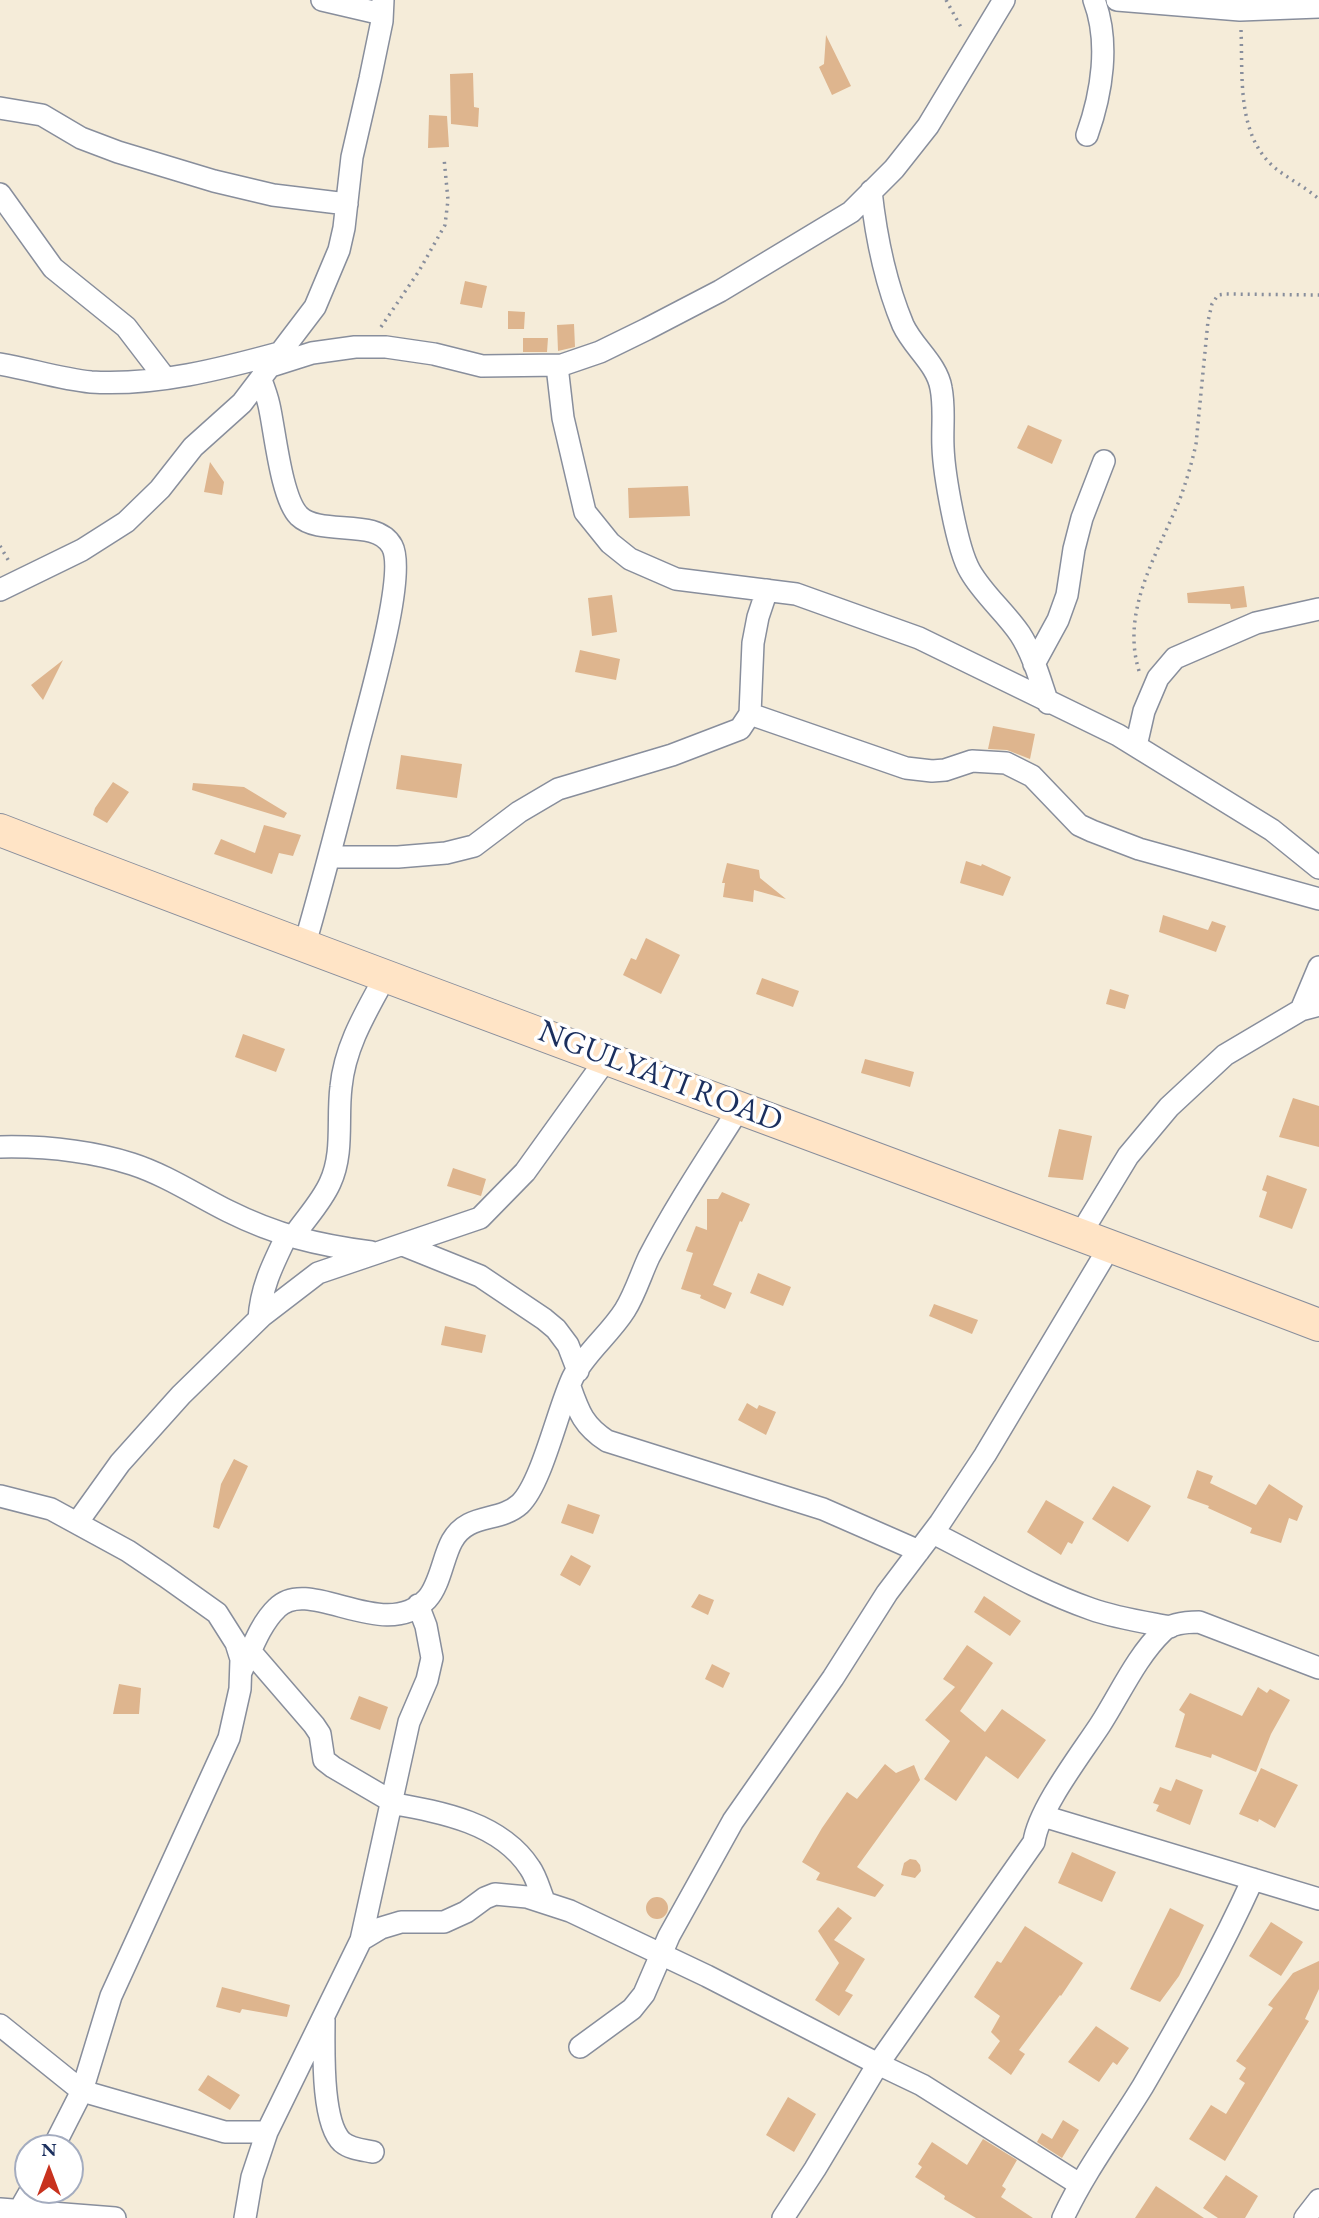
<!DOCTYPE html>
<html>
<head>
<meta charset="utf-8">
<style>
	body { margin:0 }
	#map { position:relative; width:1319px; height:2218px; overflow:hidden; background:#f5ecd9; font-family:"EB Garamond",serif }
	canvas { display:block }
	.north { position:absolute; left:14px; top:2134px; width:70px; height:70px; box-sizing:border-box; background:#fff; border:2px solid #a4acbf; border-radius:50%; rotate:0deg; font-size:19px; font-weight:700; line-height:28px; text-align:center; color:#1b2f5e }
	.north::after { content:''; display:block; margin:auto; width:24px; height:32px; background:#c8321e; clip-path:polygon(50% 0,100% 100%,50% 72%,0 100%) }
</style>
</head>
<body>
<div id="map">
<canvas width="1319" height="2218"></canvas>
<div class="north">N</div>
</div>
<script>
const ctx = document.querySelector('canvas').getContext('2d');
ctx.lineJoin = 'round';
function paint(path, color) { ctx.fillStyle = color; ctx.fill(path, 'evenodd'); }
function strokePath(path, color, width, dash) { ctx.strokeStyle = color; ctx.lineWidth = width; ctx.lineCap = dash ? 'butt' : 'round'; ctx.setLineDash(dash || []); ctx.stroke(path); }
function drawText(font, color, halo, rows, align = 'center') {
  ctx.font = font + ' "EB Garamond",serif'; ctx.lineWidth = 7; ctx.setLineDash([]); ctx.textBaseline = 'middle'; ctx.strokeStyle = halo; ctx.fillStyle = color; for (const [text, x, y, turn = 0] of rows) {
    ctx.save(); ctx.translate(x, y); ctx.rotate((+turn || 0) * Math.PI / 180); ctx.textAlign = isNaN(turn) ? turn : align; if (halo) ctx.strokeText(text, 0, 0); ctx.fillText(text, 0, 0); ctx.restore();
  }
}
paint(new Path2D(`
	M826,35L851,86L832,95L819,67L824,64Z
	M473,73L474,107L479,108L478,127L451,124L450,74Z
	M429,115L447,116L449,147L428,148Z
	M465,281L487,286L482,308L460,304Z
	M508,311L525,312L524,329H508Z
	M574,324L575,347L558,351L557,325Z
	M523,338H548L547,352H523Z
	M1028,425L1062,440L1052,464L1017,448Z
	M210,462L224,482L222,495L204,492Z
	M688,486L690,516L629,518L628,488Z
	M1244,586L1247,607L1231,609L1230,604L1188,603L1187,593Z
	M612,595L617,632L592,636L588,598Z
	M580,650L620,659L616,680L575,672Z
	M63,660L43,700L31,685Z
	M993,726L1035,734L1030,759L1007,750L988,749Z
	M401,755L462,764L457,798L396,789Z
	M113,782L129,792L107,823L93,815L95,808Z
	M193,783L244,787L287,813L284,818L192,790Z
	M264,825L301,835L293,856L279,853L272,874L214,854L221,839L255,853Z
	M966,861L981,866L982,864L1011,877L1003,896L960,883Z
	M727,863L759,870L760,878L786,899L754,890L753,902L723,897L725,883H722Z
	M1163,915L1208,930L1212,921L1226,926L1216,952L1159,932Z
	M646,938L680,955L661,994L623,975L631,958L636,960Z
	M762,978L799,991L793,1007L756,994Z
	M1110,989L1129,995L1125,1009L1106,1004Z
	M243,1034L285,1049L276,1072L235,1057Z
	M865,1059L914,1072L910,1087L861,1073Z
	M1293,1098L1319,1106V1147L1279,1137Z
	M1059,1129L1092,1136L1083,1180L1048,1177Z
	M453,1168L486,1179L481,1196L447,1186Z
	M1267,1175L1307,1189L1292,1229L1259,1217L1267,1192L1262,1190Z
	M722,1192L750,1204L742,1222L740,1221L713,1285L732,1293L725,1309L700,1298L701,1295L681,1289L693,1253L686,1251L696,1226L707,1230V1199H718Z
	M758,1273L791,1287L783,1306L750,1293Z
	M934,1304L978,1320L972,1334L929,1316Z
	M445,1326L486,1335L482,1353L441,1345Z
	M747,1403L757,1409L759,1405L776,1412L766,1435L738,1420Z
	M234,1459L248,1466L219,1529L213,1527L221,1484Z
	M1197,1470L1213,1476L1210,1483L1256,1505L1269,1484L1303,1506L1297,1521L1289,1518L1281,1543L1250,1533L1252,1528L1208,1508L1209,1506L1187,1498Z
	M1113,1486L1151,1506L1128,1542L1092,1519Z
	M1046,1500L1084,1522L1072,1544L1068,1542L1061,1555L1027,1532Z
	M568,1504L600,1515L593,1534L561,1523Z
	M571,1555L591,1566L580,1586L560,1575Z
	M699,1594L714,1600L708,1615L691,1607Z
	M984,1596L1021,1621L1010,1636L974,1612Z
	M967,1645L993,1663L960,1711L985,1732L1002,1709L1046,1740L1018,1779L986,1756L956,1801L924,1779L950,1741L925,1720L955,1687L943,1679Z
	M712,1664L730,1673L723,1688L705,1679Z
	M119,1684L141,1688L139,1714H113Z
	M1258,1687L1267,1693L1270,1689L1290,1700L1271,1734L1256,1772L1212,1754L1211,1758L1175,1747L1185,1714L1179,1710L1190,1693L1242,1716Z
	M359,1696L388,1707L380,1730L350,1719Z
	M885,1764L896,1773L914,1765L920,1780L857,1867L884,1885L875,1897L816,1880L820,1873L802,1862L822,1828L847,1792L857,1799Z
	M1261,1768L1298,1785L1275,1828L1259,1819L1258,1822L1239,1814Z
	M1176,1779L1203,1790L1190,1825L1156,1811L1159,1805L1153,1803L1160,1787L1171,1791Z
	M1072,1852L1116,1872L1102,1902L1058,1883Z
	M910,1859L916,1860L920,1865L921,1871L915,1878L901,1875L904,1863Z
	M646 1908a11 11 0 1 1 22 0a11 11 0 1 1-22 0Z
	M838,1907L852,1918L834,1940L865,1959L845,1991L853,1995L839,2016L815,2000L839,1963L818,1931Z
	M1170,1908L1204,1925L1179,1976L1160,2002L1130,1989Z
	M1271,1922L1303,1942L1281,1976L1249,1956Z
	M1025,1926L1083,1963L1061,1996L1060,1995L1019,2050L1025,2054L1011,2075L988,2058L1000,2041L991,2032L1000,2016L974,1997L997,1961L1001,1963Z
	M1319,1961V1989L1305,2019L1309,2021L1225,2161L1189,2139L1211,2105L1226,2114L1245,2083L1239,2079L1246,2068L1236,2061L1273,2008L1268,2005L1293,1973Z
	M222,1987L290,2005L287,2017L242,2009L240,2013L216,2007Z
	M1096,2026L1129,2048L1117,2065L1113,2062L1099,2082L1068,2062Z
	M208,2075L240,2095L230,2110L198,2090Z
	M788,2097L816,2114L794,2152L766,2135Z
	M1063,2120L1079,2130L1062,2158L1037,2142L1042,2133L1052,2139Z
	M983,2139L1017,2160L1002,2186L1006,2189L1001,2197L1033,2218H976L944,2199L945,2196L915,2177L922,2167L918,2164L932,2142L967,2165Z
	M1226,2175L1258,2196L1245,2218H1218L1203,2208Z
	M1156,2186L1204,2218H1135Z`), '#deb58e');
const minor = new Path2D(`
	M322,0L382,14
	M1117,0L1240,10L1319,7
	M0,108L42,115L81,138L118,152L214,181L273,195L347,204
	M1087,135C1102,93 1110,42 1094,0
	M871,191C876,237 885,282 903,325C913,347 937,364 941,388C945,408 942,427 943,447C944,474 957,549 970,571C983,594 1005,612 1020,634C1033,654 1040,680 1048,703
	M0,194L53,268L126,327L165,378
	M0,364C30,369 60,379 91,382C156,386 221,369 283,352
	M271,366L312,353L355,347H386L434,354L482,366L562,365L600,352L647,329L720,291L851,212L894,169L928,126L1004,0
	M557,366L563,418L585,512L610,543L630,559L676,579L796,594L919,638L1118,735L1272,830L1319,868
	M261,380C264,388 267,396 269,405C275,431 281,498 299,516C321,537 376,517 392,546C408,575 365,715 356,753C339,818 323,882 304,947
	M0,590L82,550L126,522L160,489L193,447L242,403L315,307L339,250L344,228L352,157L370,79L382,21L383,0
	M1034,664L1058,620L1067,595L1074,549L1082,518L1104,461
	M750,714L906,768L932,771L945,770L972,761L1006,763L1032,776L1079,825L1092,831L1139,849L1319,899
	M1136,746L1144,711L1158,678L1175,658L1256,623L1319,609
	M330,857H398L446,853L474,846L519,812L558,789L672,755L740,729L750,714L753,643L758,617L767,590
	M1301,1010L1319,967
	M0,1147C44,1146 90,1151 132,1164C166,1175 196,1195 228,1211C276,1235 317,1245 371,1252
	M1080,1235L1128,1156L1169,1107L1225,1055L1301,1010L1319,1005
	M293,1237C305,1219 321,1203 330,1183C344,1153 337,1119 341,1087C345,1046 366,1012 385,977
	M403,1245L480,1276L544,1319L556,1329L568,1345L578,1371
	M259,1319C261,1287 273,1264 287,1235
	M570,1387C579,1413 584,1426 607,1441L823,1509L919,1551
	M0,1496L51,1509L128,1551L165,1576L217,1613L236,1643L241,1659L240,1689L229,1738L111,1996L82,2091L53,2148
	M77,1523L120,1463L181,1395L262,1316L318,1273L480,1218L525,1172L607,1058
	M933,1533C985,1559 1036,1590 1091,1609C1116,1618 1144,1622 1170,1627
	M251,1652L314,1725L320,1734L324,1760L333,1767L391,1801
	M241,1672C251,1651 260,1624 277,1608C309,1575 384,1644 427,1599C440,1585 443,1557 452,1541C468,1512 499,1523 520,1504C542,1483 558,1408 573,1377C586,1352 610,1334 625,1310C635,1294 641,1274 649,1257C676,1205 709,1156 740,1107
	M390,1803C440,1812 500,1822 530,1868C537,1878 540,1892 545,1903
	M1043,1816L1319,1899
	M361,1940L409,1722L427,1680L432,1658L426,1626L418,1605
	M324,2020C324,2048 321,2122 342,2142C350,2149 364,2150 373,2152
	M0,2025L82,2091L225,2132H267
	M580,2047L632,2009L644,1994L669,1936L733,1821L833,1678L887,1593L940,1523L985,1455L1110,1246
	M0,2209L115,2218
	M15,2218L31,2190
	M245,2218L252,2177L267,2132L361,1940L381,1928L401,1922H444L466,1912L485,1898L495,1894L527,1897L570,1911L707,1976L878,2064L922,2085L1079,2184
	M783,2218L815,2169L878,2064L1034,1842C1038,1810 1081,1754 1100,1725C1120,1694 1136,1657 1163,1631C1172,1623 1187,1622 1199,1622L1319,1668
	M1063,2218C1085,2171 1116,2130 1143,2086C1183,2017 1220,1952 1253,1879
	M1305,2218L1319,2200`);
const secondary = new Path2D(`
	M0,830C438,999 880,1158 1319,1325`);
strokePath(minor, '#888e9c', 24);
strokePath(secondary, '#888e9c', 34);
strokePath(new Path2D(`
	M946,0L962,29
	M1241,30C1243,76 1236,135 1275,168C1289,179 1305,187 1319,199
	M381,327L419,271L445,225L448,200L444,158
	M0,546L10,563
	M1139,671C1120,609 1159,552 1181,496C1187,479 1192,462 1196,444L1208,321L1212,304L1218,295L1226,294L1319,295`), '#888e9c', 3.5, [2, 5]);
strokePath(minor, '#fff', 21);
strokePath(secondary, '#ffe4c6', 32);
drawText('32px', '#1b2f5e', '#fff', [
	["NGULYATI ROAD",660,1077,21]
]);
</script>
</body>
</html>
